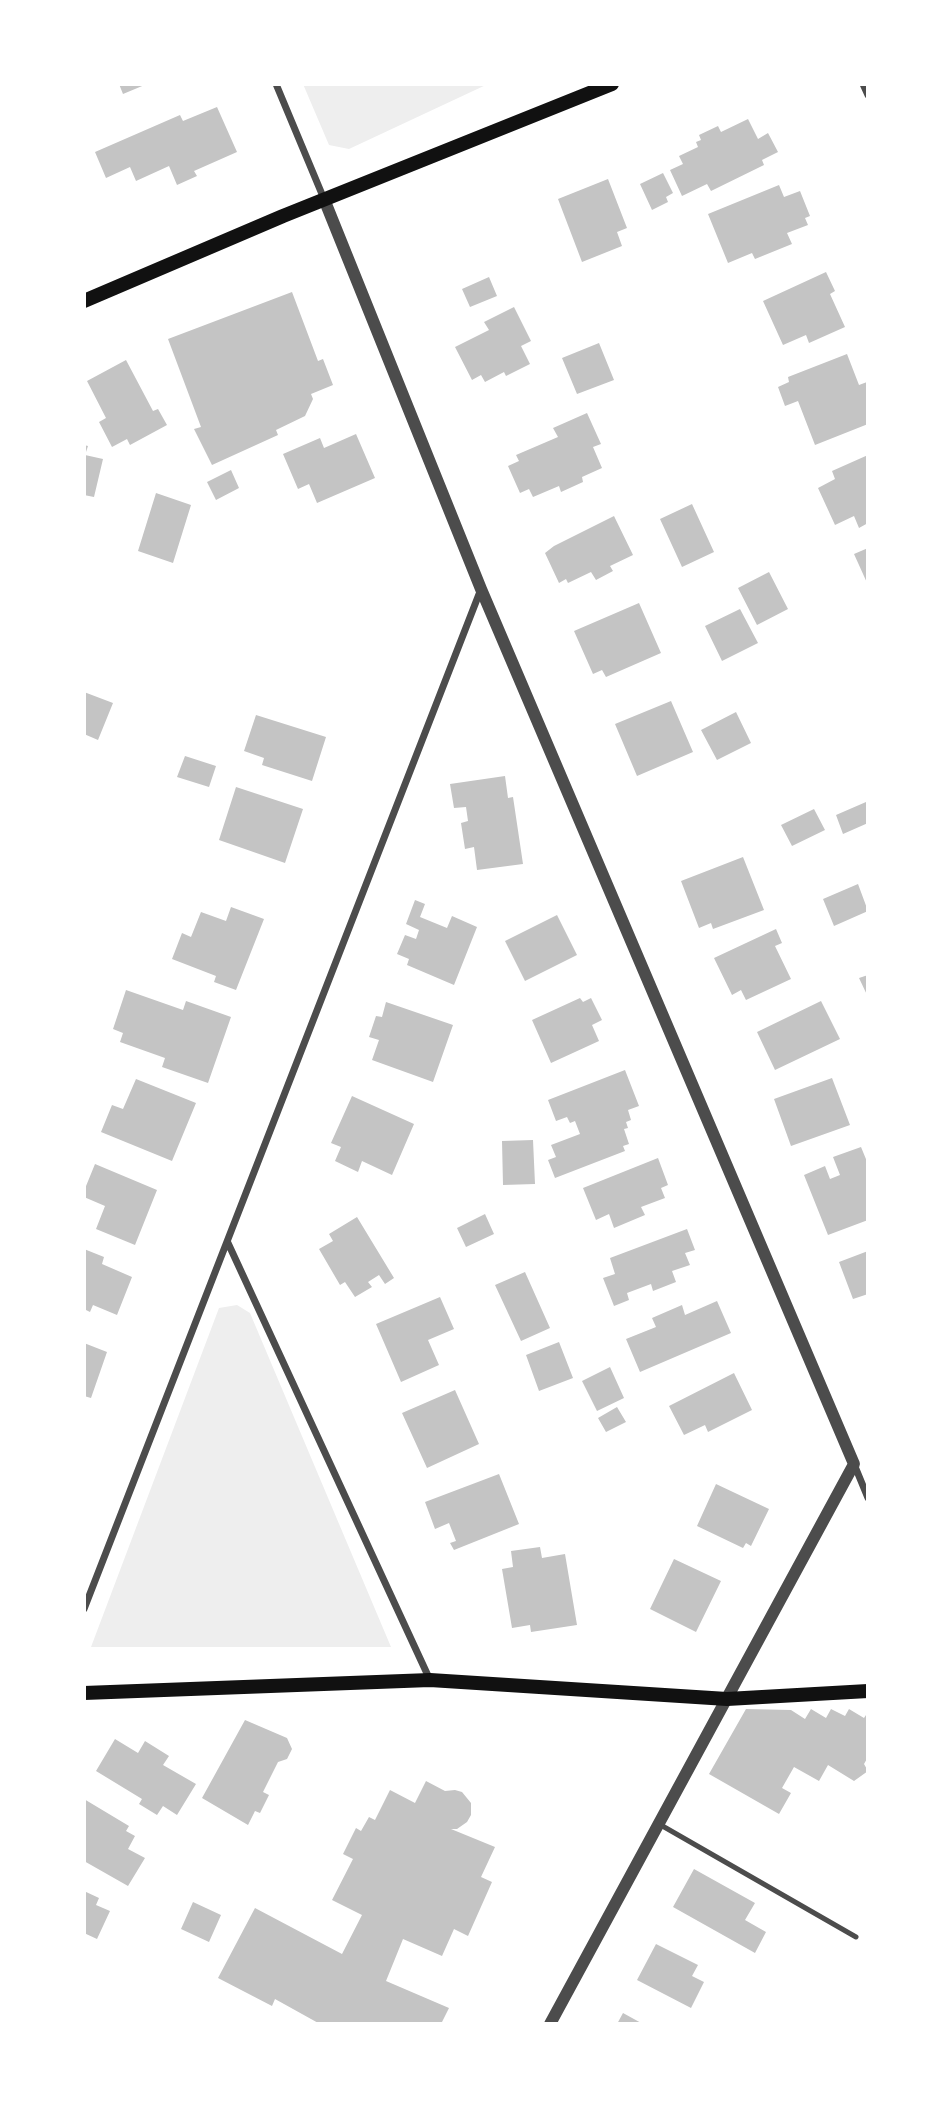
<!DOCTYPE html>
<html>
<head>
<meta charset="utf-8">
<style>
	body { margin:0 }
	#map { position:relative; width:952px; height:2108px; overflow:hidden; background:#fff; font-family:Inter,sans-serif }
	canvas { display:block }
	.frame { position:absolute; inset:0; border:86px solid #fff; pointer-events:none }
</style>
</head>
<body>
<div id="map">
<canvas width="952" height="2108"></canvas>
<div class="frame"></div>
</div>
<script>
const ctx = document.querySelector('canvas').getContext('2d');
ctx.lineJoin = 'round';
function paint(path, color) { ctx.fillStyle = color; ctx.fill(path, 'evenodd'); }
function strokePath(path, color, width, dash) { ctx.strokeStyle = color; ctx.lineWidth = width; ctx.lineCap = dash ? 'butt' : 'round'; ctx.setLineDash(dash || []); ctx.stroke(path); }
paint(new Path2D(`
	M303,84H488L349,149L329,145Z
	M237,1305L250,1313L391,1647H91L219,1308Z`), '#eee');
paint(new Path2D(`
	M119,84H147L123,94Z
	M217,107L237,152L194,171L197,176L177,185L169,166L136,181L130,167L106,178L95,152L180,115L183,121Z
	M748,119L758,139L768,133L778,152L762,160L764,165L711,191L707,184L682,196L670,170L683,164L679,156L698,147L696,142L701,140L699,135L718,126L721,132Z
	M663,173L673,193L666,197L668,202L652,210L640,184Z
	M608,179L627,228L617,232L622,246L582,262L558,199Z
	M779,185L784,197L800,191L810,216L805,218L808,225L787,233L792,244L755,259L752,253L728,263L708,214Z
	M826,272L835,291L830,294L845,327L809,343L806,335L783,345L763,301Z
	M489,277L497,296L470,307L462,289Z
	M292,292L318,361L323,359L333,385L311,394L313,399L305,416L276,430L278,435L212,465L194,429L201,427L168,339Z
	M514,307L531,341L521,346L530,364L506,376L504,372L485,382L481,375L472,380L455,347L489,330L484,322Z
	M599,343L614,380L577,394L562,358Z
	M847,354L859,385L867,382L868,385V424L815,445L798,401L785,406L778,387L789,382L788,377Z
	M126,360L153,411L158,409L167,425L130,445L127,439L112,447L99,422L106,418L87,381Z
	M587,413L601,444L593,447L602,468L582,477L583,482L561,492L559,486L533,497L529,489L520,493L508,466L519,461L516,455L558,437L553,428Z
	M356,434L375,478L317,503L309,484L298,489L283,454L320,438L324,448Z
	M84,445L88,446L85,455L103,459L94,497L84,495Z
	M868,455V523L859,528L854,516L835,525L818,488L835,479L832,471Z
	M231,470L239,488L216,500L207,482Z
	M156,493L191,505L173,563L138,551Z
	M692,504L714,552L682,567L660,519Z
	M614,516L633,555L610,566L613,571L596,580L591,572L568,583L566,579L559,583L545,553L554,546Z
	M868,548V585L854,554Z
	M769,572L788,609L757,625L738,588Z
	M639,603L661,653L606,677L602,670L593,674L574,631Z
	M740,609L758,643L722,661L705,626Z
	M84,692L113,703L98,740L84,734Z
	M671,701L693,752L637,776L615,724Z
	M736,712L751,743L717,760L701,730Z
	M256,715L326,737L312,781L262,765L264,758L244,751Z
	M185,756L216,766L209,787L177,777Z
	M505,776L508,798L513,797L523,864L477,870L474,847L465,849L461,823L468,821L466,807L454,808L450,784Z
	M236,787L303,809L285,863L219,840Z
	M866,802L868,823L843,834L836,815Z
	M814,809L825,830L792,846L781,825Z
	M743,857L764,910L713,929L711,923L699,928L681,881Z
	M858,884L868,911L834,926L823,899Z
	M415,900L425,904L420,917L447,928L452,916L477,927L454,985L407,965L409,959L397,954L405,935L416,939L419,930L406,924Z
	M231,907L264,919L236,990L214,982L216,976L172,959L182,933L191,937L201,912L226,921Z
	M557,915L577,955L525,981L505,941Z
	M776,929L782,943L775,946L791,979L746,1000L741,990L732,995L714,958Z
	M868,975V997L859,978Z
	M126,990L183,1010L186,1001L231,1017L208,1083L162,1067L165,1058L120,1042L123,1033L113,1029Z
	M580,998L583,1002L591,998L602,1020L592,1025L599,1041L551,1063L532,1020Z
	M821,1001L840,1039L775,1070L757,1032Z
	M386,1002L453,1025L433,1082L372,1060L379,1040L369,1037L376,1016L382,1017Z
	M625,1070L639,1106L628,1110L631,1120L626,1122L628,1128L624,1129L629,1144L623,1146L625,1151L555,1178L548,1160L556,1157L551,1145L580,1134L575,1121L570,1123L567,1117L556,1121L548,1100Z
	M832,1078L850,1125L791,1146L774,1099Z
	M136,1079L196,1103L172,1161L101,1132L112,1105L123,1109Z
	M352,1096L414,1124L392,1175L362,1161L358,1172L335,1161L341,1147L331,1143Z
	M533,1140L535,1184L503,1185L502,1141Z
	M861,1147L868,1164V1220L828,1235L804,1175L825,1166L830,1179L840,1175L833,1157Z
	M658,1158L668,1185L661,1188L665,1198L641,1207L645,1215L614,1228L609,1214L596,1220L583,1188Z
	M95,1164L157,1190L135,1245L96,1229L105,1206L84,1197V1191Z
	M485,1214L494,1234L466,1247L457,1228Z
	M357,1217L394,1278L385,1284L379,1275L368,1282L372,1287L355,1297L345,1282L340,1285L319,1249L333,1241L329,1234Z
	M687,1229L695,1250L685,1253L690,1265L672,1271L676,1282L653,1291L651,1284L627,1293L629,1300L614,1306L603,1278L615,1274L610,1258Z
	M84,1249L104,1257L102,1264L132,1277L117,1315L93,1305L90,1312L84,1309Z
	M868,1251V1294L853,1299L839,1262Z
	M525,1272L550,1328L521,1341L495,1285Z
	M440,1297L454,1329L428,1340L439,1365L401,1382L376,1324Z
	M717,1301L731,1333L640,1372L626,1339L656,1327L652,1318L682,1305L685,1315Z
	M559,1342L573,1378L539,1391L526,1355Z
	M84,1343L107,1352L91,1398L84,1396Z
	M610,1367L624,1398L597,1411L582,1381Z
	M734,1373L752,1410L708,1432L705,1425L684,1435L669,1406Z
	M455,1390L479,1444L427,1468L402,1413Z
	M617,1407L626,1422L606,1432L598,1418Z
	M499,1474L519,1524L454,1550L450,1543L456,1541L449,1523L435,1529L425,1502Z
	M716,1484L769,1509L751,1546L746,1543L743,1548L697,1526Z
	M540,1547L542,1558L565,1554L577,1625L531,1632L530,1625L512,1628L502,1569L513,1567L511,1551Z
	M674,1559L721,1581L696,1632L650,1609Z
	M746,1709L791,1710L805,1719L811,1709L826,1718L831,1709L845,1716L849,1709L864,1718L868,1712V1757L864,1764L868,1771L854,1781L828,1765L819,1781L794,1767L782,1788L791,1793L779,1814L709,1774Z
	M245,1720L287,1738L292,1749L287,1759L278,1762L263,1792L269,1795L260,1813L255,1811L248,1825L202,1798Z
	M115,1739L138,1753L145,1741L169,1756L163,1765L196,1784L177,1815L163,1806L157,1815L139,1804L142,1799L96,1771Z
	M426,1781L445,1791L455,1790L462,1792L471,1803V1815L467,1822L457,1829H451L495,1847L481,1877L492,1882L468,1936L454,1929L442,1956L403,1939L386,1981L449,2008L441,2024H320L275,1999L272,2006L218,1978L255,1908L342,1954L362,1915L332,1900L353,1859L343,1854L356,1828L361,1831L369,1817L375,1820L390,1790L415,1803Z
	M84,1799L129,1826L126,1831L135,1836L128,1849L145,1858L128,1886L84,1861Z
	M694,1869L755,1903L745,1920L766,1932L755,1953L673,1907Z
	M84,1891L99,1898L96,1905L110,1911L97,1939L84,1933Z
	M193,1902L221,1915L209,1942L181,1929Z
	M656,1944L698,1965L692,1976L704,1982L691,2008L637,1980Z
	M623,2013L643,2024H617Z`), '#c4c4c4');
strokePath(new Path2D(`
	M659,1824L856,1937`), '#4c4c4c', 5);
strokePath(new Path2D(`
	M276,84L324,199
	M863,84L868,95
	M228,1243L430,1680
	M854,1464L868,1498
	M84,1609L481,589`), '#4c4c4c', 7);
strokePath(new Path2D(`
	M324,199L481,589L854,1464L550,2024`), '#4c4c4c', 12);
strokePath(new Path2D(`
	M84,301L283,216L612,84
	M84,1693L430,1680L727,1699L868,1691`), '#111', 14);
</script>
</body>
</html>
